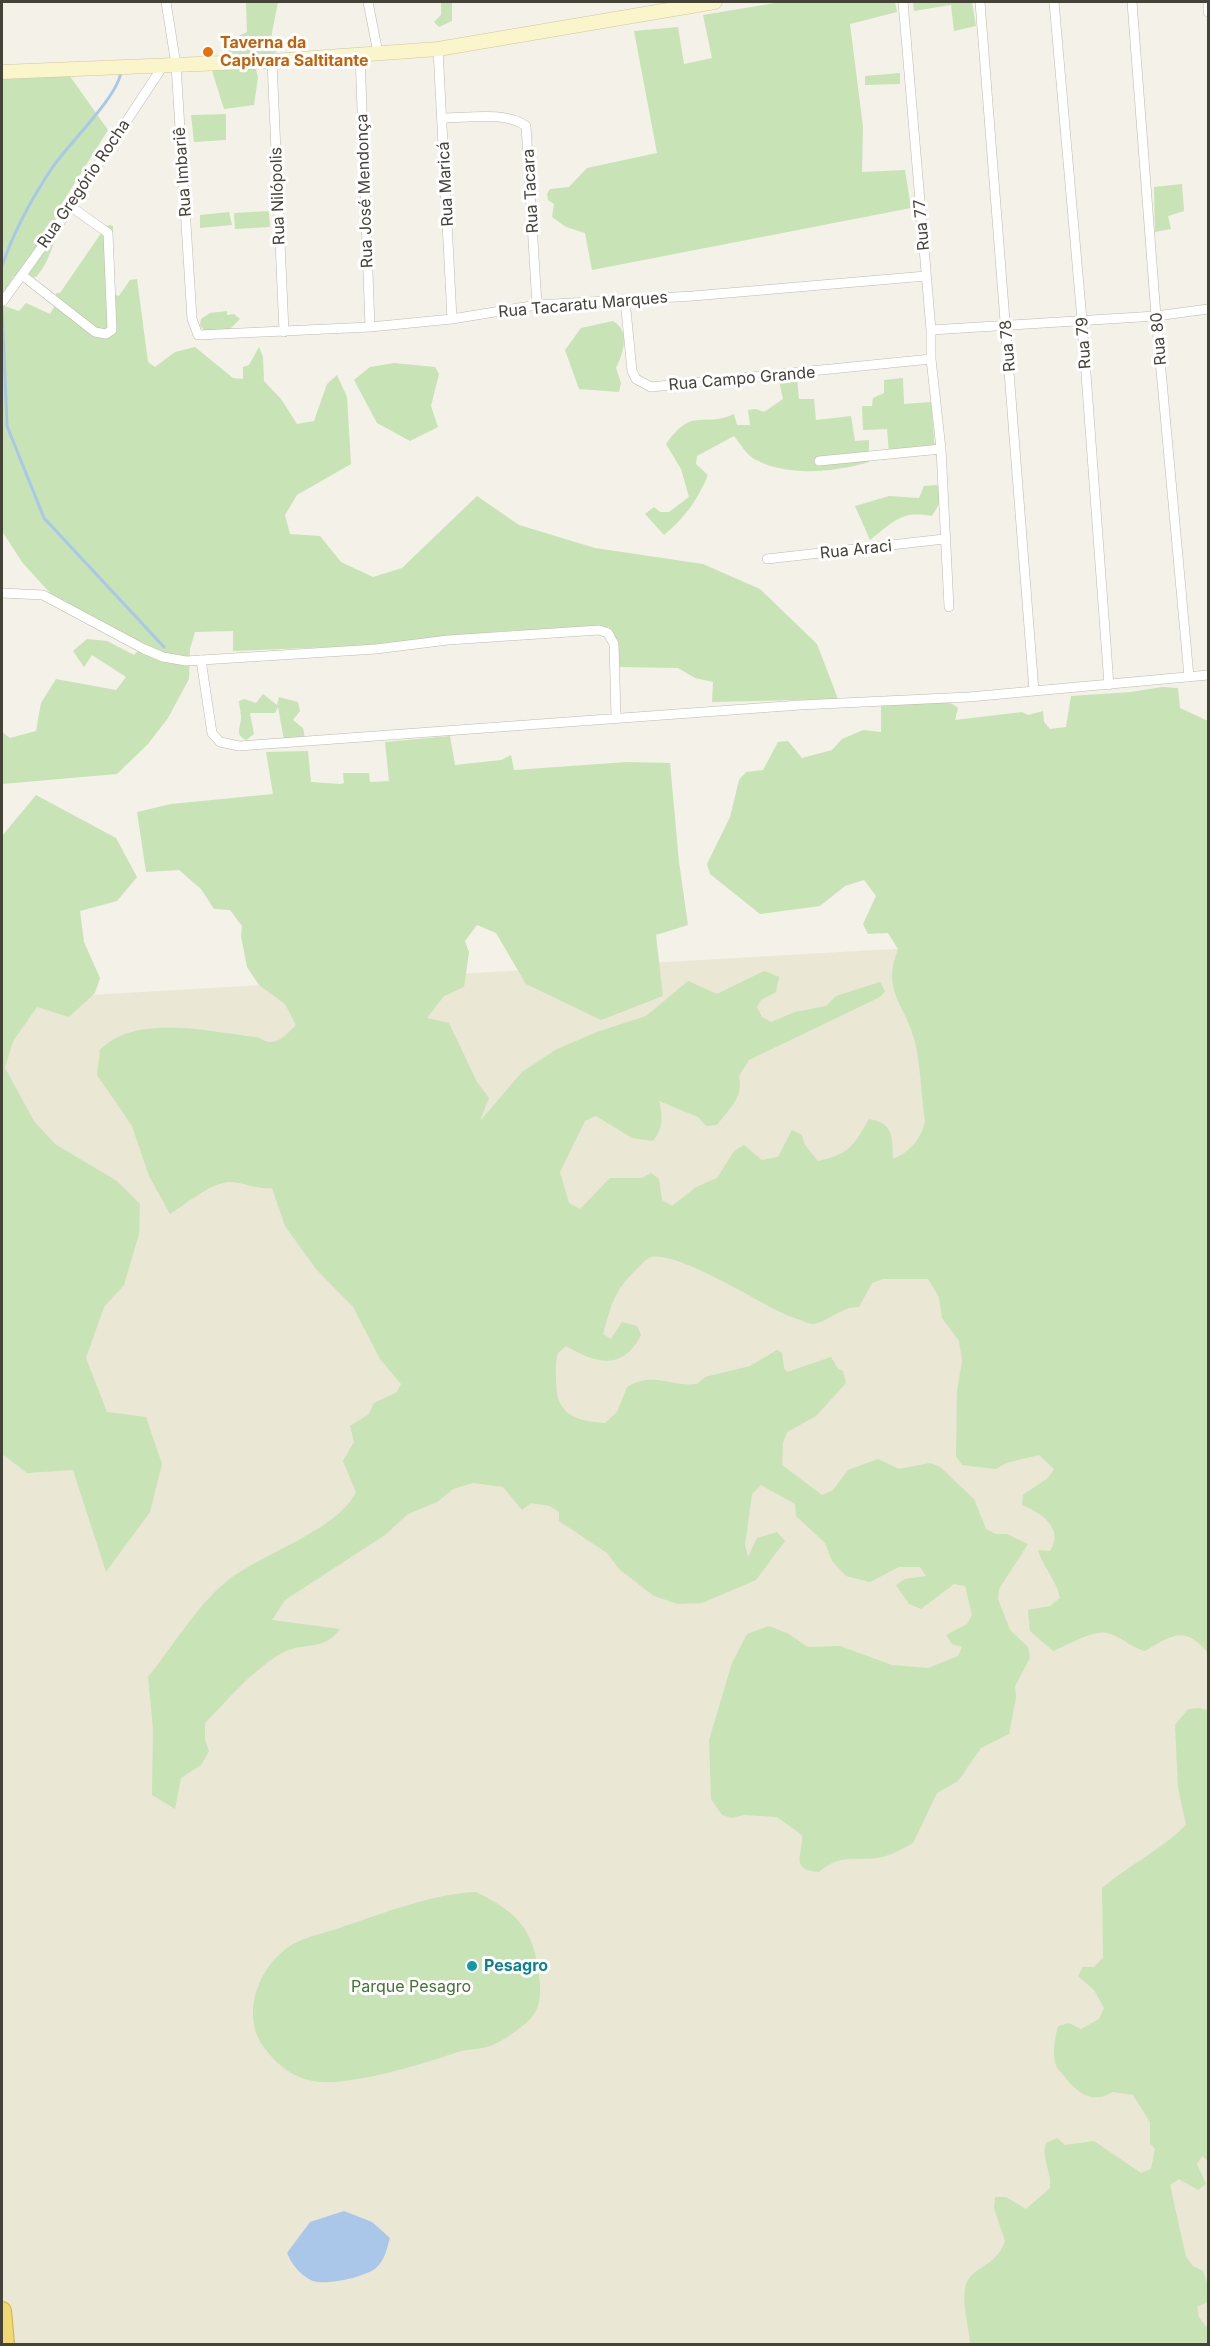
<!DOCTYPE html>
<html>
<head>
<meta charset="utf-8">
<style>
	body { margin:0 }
	#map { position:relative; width:1210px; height:2346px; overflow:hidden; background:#f3f1e8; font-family:Inter,sans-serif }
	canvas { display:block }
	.frame { position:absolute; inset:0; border:3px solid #454238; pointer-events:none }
</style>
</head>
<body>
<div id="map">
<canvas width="1210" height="2346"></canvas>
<div class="frame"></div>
</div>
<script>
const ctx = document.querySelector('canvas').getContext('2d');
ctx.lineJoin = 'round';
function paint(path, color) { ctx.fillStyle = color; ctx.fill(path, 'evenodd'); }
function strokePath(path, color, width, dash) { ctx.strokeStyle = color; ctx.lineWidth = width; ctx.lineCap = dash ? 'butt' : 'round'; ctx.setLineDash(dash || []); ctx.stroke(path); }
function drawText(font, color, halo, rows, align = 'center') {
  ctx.font = font + ' Inter,sans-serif'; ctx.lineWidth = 6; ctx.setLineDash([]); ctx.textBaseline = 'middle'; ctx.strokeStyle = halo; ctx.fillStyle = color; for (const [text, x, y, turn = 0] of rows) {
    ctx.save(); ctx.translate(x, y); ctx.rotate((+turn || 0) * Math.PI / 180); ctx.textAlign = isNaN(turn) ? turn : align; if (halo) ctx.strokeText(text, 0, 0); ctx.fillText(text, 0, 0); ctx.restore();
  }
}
paint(new Path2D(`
	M1208,931V2344H2V1000Z`), '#eae7d4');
paint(new Path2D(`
	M246,2H278L270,43L277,52L253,58L258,77L254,105L224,109L212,71L230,40L247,32Z
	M441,2H452V21L439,27L434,22L441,15Z
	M781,2H895L897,12L850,24L863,127L862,172L905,170L911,208L592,270L585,233L566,227L552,217L554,204L548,200L547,194L550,189L569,187L587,168L657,153L634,31L678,27L684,64L712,58L703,15Z
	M913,2H972L976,26L954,31L951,5L914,11Z
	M67,72L108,130L54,216L61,228C51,245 50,262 36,277L14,276L2,296V75Z
	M900,73V84L865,85V76Z
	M226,114V140L194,142L191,115Z
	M1182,184L1184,211L1168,216L1171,229L1155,232L1154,187Z
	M269,211L270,227L235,229L234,213Z
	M229,212L232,225L200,228V215Z
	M110,225L113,226L112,294L119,296L130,280L137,279L148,362L155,367L175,352L195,347L233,378L243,379V367L249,365L259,347L263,357L264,381L281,399L297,424L314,421L327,384L337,375L347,397L351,464L297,495L285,515L290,534L320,536L341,562L373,577L402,568L477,496L519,525L595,548L703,564L760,589L817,644L838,699L712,702L713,682L695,678L678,668L620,667L609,627L505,631L357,646L233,651V631L195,632L190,649L189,679L168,718L148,744L117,774L2,784V732L10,738L36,731L41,703L56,679L116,690L126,677L92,655L84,667L73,651L87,639L107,641L134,655L143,646L50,593L22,562L2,531V305L19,311L26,303L50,314L57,302L56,293H60L106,226Z
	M227,311V315L234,314L240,319L230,329L206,333L200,325L201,319L210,313Z
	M613,321C631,331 623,354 616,368L621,383L619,392L579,389L565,350L581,328Z
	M394,363L435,367L439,374L431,406L438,427L410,441L377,423L354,380L370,367Z
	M903,378L904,404L931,402L935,450L889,453L887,429L863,430L862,406H872L873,398L884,393V380Z
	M797,380L799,399H814L816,420L851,416L855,441L869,440V462C835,472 789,477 756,460C747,456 740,443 734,436L697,456L696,464L708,475C698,499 685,518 664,535L645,514L654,507L660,512H669L689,497L681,469L666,444C694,405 701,429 734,414L737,425H750L748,410L756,409L764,412L783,399L779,381Z
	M937,485C944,498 939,505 932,516C901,510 893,522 870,540L855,506L889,496L919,498L924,486Z
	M1162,687L1178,688L1180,708L1208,721V1653C1185,1625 1172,1635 1145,1651C1132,1648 1124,1639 1111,1634C1096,1627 1068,1645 1053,1651L1030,1631L1028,1610L1050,1606L1060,1598C1057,1580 1043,1568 1038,1550L1050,1551C1065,1528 1041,1513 1022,1505L1023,1495L1048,1478L1054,1469L1039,1455L1006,1463L996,1469L962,1465L956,1456L957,1391L962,1361L959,1341L942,1318L939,1297L928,1279H883L872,1283L859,1307C841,1305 822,1328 808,1323C799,1319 788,1316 778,1311C757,1301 670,1247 649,1258C645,1260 640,1266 636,1270C613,1292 612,1304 603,1334L611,1339L622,1322L637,1326L641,1335C622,1372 595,1363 566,1346L558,1353C555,1361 556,1371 556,1381C556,1414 574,1421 605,1423L617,1412L627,1387C655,1371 669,1387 697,1384L705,1377L750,1366L777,1350L782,1353L784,1368L787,1372L831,1357L838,1369L843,1371L846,1383L816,1416L787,1432L783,1443L782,1465L822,1495L833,1490L848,1470L878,1459L899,1469L930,1463L940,1467L974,1499L986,1529L996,1534H1007L1028,1544L999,1589L998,1599L1010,1630L1028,1647L1030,1658L1015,1686L1016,1697L1009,1734L981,1748L958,1781L937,1793L913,1843C904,1848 892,1855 882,1857C857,1862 841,1852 819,1872C788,1870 804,1853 802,1835L777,1817L744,1815L732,1818L722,1815L711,1799L709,1740L732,1663L747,1634L769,1626L787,1633L808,1647L840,1646L892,1665L928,1668L958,1656L962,1647L952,1644L946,1635L967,1624L972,1615L965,1586L954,1584L921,1609L909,1604L896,1585L905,1579L926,1576L920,1567H899L870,1582L846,1576L832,1561L825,1543L796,1516L795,1504L761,1485L752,1494L745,1545L748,1557L757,1538L777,1532L785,1541L756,1580L702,1603L678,1604L654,1596L619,1569L607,1553L559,1521V1512L550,1506L531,1503L522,1510L503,1487L473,1483L453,1489L437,1502L408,1514L385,1535L285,1600L272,1620L340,1629C322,1653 303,1641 282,1653C252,1670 229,1699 205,1723V1740L209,1751L201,1765L181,1778L175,1809L152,1795L153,1728L148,1677C171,1649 199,1603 227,1581C261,1554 338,1530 356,1492L343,1461L354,1442L350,1426L369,1414L374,1403L397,1392L401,1384L380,1359L353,1307L316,1269L285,1226L272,1188C257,1190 244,1182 229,1182C210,1183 186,1204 170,1214L149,1176L132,1126L97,1075L100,1050C134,1013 212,1032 256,1037C261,1038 265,1042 269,1042C280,1043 289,1032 296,1025L285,1004L259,985L247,967L241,936L242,926L230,910L214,909L201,889L179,870L146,872L137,812L171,804L273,794L266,752L308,751L311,782L341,784L344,783L343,773H369L370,782L389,781L385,742L450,736L455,765L501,760L511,755L514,770L627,762L670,763L679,862L688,925L656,935L663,996L601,1020L526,984L496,933L477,925L465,941L469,952L464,987L444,996L427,1018L449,1023L477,1082L489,1098L480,1121L522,1072L557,1049L597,1032L646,1016L688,981L717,994L764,971L779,977L776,992L761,1000L757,1007L762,1017L771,1022L795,1012L826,1006L836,996L880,982L885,991L880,997L749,1060L739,1076C744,1097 729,1109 717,1125L706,1126L698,1117L659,1101C663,1116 663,1129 653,1141L632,1138L596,1116L585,1121L560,1172L569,1203L580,1209L610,1178H642L651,1173L659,1179L662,1200L672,1206L696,1187L717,1178L734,1151L744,1145L762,1160L778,1157L792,1130L802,1135L805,1145L818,1161C849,1155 854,1145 869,1119C895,1123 892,1139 893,1159C911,1151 920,1141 925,1121C921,1095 921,1068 915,1042C906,1004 881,992 898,949L888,933L868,934L863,924L876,896L864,880L845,886L820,906L760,914L710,874L707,864L730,817L739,780L746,772L763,770L778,742L788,741L802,758L832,750L842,739L863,730L881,732V705C899,703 944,694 958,708L955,720L1022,712L1028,715L1043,711L1044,722L1050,729L1066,727L1071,696L1131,692Z
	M263,694L277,705L279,697L298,702L300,711L293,720L303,728L305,738L284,740L278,707L275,713H250L254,734L246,740C234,734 241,728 241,717C241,712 239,707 239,701L244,699L256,703Z
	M36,795L116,838L137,877L117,901L80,911L84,942L100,978L95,993L69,1017L37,1007L13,1041L5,1068L34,1121L55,1144L117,1181L140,1204L139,1234L124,1285L104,1307L86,1358L107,1412L146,1417L162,1464L150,1512L106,1572L73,1470L27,1473L2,1454V836Z
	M1199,1708L1208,1710V2161L1202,2156L1197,2164L1206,2184L1198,2190L1179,2179L1170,2185L1186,2257L1193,2266L1203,2271L1208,2285V2302L1197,2307L1199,2317L1208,2329V2344H970C969,2325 962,2308 965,2289C968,2266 996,2269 1005,2241L994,2208L995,2197H1006L1026,2209L1050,2188C1052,2171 1041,2160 1046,2143L1057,2138L1065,2145L1094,2141L1141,2173L1151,2169L1155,2149L1150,2143V2122L1133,2095L1113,2092C1093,2104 1078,2094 1065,2077C1062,2073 1057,2069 1056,2065C1052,2055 1055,2037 1058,2026L1069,2023L1081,2029L1099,2019L1104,2008L1094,1990L1078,1976L1083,1967H1094L1103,1958L1102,1888C1129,1865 1161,1850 1186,1825L1178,1788L1175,1725L1188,1709Z
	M476,1892C509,1908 532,1925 537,1964C540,1981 544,2002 532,2017C525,2025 506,2039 495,2044C483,2050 468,2048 455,2053C423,2064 356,2084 323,2082C297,2081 278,2067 263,2046C240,2012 260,1964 293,1944C308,1936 329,1932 345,1926C388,1912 431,1894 476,1892Z`), '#c8e3b5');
paint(new Path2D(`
	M344,2211L372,2222L390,2238C387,2248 385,2260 376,2268C365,2277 331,2284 317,2282C303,2279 292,2265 287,2253L310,2222Z`), '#aac7ea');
strokePath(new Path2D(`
	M2,266C14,231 32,198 52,168C68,144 119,96 121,71
	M2,307L7,426L44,518L164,647`), '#aac7ea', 3);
const street = new Path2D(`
	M166,2L176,65L192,319L198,335L370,327L452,319L537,305L693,296L926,276
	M368,2L378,53
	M903,2L931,330V359L941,449L949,607
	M980,2L1034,691
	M1054,2L1082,320L1109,685
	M1132,2L1156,316L1189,677
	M1208,2V12
	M438,49L452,319
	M360,54L370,327
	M272,61L284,332
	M443,118C468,118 505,111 526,126L537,305
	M22,275L95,332L106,334L112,330L108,233L70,206
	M625,300L632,371L636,379L651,387L931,359
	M3,301L60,222L163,66
	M931,330L1156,316L1208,309
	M819,461L941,449
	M767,559L944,539
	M2,593L43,595L144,649L163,657L186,661L376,649L448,640L599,630L608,633L614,644L616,717
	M201,660L212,733L220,742L239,746L800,705L969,697L1208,675`);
const secondary = new Path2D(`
	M2,72L272,61L438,49L715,2`);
const highway = new Path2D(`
	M2,2311L5,2344`);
strokePath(street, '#bdbaac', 10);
strokePath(secondary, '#cec89c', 15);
strokePath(highway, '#cfb046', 20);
strokePath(street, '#fff', 9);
strokePath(secondary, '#faf5cb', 14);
strokePath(highway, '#f1d975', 18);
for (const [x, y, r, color] of [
	[208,52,6,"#e8710a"],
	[472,1966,6,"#0f9aa8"]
]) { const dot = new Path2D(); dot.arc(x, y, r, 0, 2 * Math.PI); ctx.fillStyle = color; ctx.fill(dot); strokePath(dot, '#fff', 2); }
drawText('bold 16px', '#c56008', '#fff', [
	["Taverna da",220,43],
	["Capivara Saltitante",220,61]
], 'left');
drawText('16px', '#454238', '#fff', [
	["Rua Imbariê",183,172,-94],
	["Rua Gregório Rocha",84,184,-56],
	["Rua Maricá",446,184,-93],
	["Rua José Mendonça",365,191,-92],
	["Rua Tacara",531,191,-93],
	["Rua Nilópolis",278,196,-92],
	["Rua 77",922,225,-95],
	["Rua Tacaratu Marques",583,305,-5],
	["Rua 80",1159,339,-95],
	["Rua 79",1084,343,-94],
	["Rua 78",1008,346,-95],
	["Rua Campo Grande",742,379,-5],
	["Rua Araci",856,550,-6]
]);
drawText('bold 16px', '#0d838f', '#fff', [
	["Pesagro",484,1966]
], 'left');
drawText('16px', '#407230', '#fff', [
	["Parque Pesagro",411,1987]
]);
</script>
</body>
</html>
